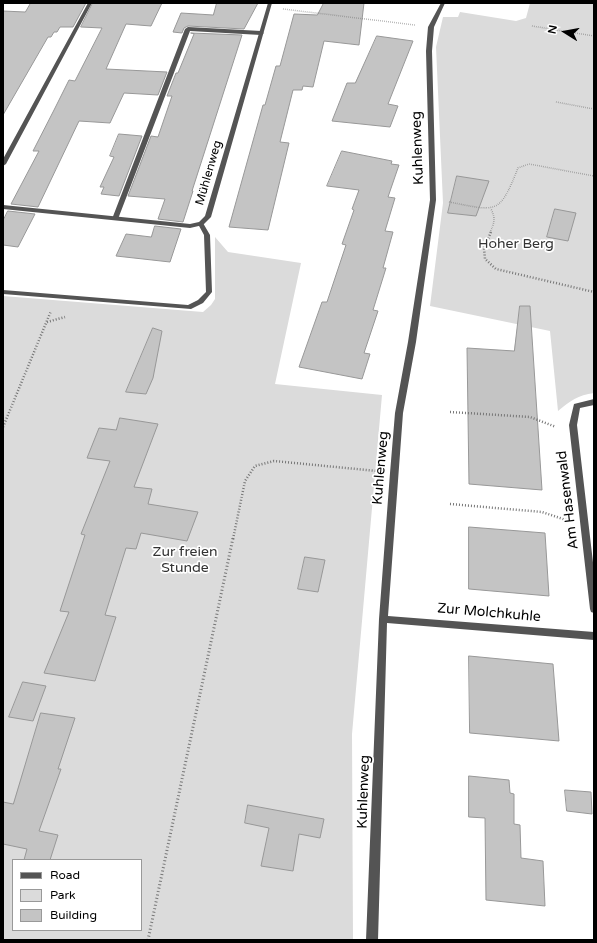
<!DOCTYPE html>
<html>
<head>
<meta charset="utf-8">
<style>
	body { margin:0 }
	#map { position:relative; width:597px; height:943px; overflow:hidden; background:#fff; font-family:"Varela Round",sans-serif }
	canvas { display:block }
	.frame { position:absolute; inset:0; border:4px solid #000; pointer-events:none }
	.legend { position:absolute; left:12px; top:859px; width:130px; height:72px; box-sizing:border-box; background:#fff; border:1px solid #999; margin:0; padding:5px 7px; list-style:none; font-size:12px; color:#000 }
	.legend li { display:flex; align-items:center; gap:8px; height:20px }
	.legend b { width:20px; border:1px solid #999 }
	.north { position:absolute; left:545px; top:12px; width:40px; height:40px; -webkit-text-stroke:3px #fff; paint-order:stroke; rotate:281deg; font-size:11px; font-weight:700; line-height:16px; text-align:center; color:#000 }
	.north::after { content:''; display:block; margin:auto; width:14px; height:18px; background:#000; clip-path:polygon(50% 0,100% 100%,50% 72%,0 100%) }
</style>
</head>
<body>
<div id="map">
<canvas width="597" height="943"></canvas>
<div class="frame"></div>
<ul class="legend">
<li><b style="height:5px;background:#545454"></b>Road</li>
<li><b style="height:11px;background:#dbdbdb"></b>Park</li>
<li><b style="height:11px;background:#c4c4c4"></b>Building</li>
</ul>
<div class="north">N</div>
</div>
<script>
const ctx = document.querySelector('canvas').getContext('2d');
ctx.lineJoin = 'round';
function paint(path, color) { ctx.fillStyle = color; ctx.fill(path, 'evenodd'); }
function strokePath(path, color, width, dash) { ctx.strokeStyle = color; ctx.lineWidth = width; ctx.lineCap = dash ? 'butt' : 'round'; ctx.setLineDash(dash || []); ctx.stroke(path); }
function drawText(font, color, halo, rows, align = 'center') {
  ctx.font = font + ' "Varela Round",sans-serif'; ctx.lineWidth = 3.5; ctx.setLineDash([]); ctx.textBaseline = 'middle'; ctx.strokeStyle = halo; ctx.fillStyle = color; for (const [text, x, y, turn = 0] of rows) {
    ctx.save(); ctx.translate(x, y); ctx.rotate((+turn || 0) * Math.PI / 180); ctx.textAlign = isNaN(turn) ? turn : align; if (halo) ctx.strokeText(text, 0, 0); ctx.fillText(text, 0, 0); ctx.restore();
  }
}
paint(new Path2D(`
	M530,3H594V393C578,395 570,401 558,411L550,331L430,306L443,203L436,47L443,17H458L460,12L516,21L526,18Z
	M215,237L228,252L301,263L275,384L382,395L352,734L353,940H3V296L203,312L211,305L215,299ZM13,860H141V930H13Z`), '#dbdbdb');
const building = new Path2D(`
	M31,3H86L73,27H60L57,32H54L51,37H48L3,115V11L25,12Z
	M93,3H162L151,26L126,24L106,69L167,72L158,95L124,93L110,123L79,121L38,207L11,204L39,151H33L54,110L69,80L75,81L102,28L81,27Z
	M217,3H258L244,29L188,26L184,28L182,33L173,32L181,13L213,15Z
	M324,3H364L359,45L324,41L313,87L303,86L302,90H293L280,142L289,143L268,230L229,227L263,105H265L276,66H280L294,14L317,15Z
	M191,33L242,35L192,191H193L183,222L158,219L165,199L128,196L151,136L158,137L172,96H167L176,73H178L194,34Z
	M377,36L413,41L388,104L398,106L390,127L332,121L347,83H355Z
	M119,134L142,136L119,196L101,194L104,187H100L114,157L110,156Z
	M342,151L392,161L391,164L399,165L388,197L395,198L385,231L393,232L383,268H386L373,310L378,311L364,353L370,354L362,379L299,367L322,302H327L346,245L342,244L354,210L352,209L359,190L327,186Z
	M457,176L489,181L476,216L448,213Z
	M555,209L576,213L568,241L547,237Z
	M8,211L35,214L18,247L3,245V221Z
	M155,226L181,229L170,262L116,256L126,234L151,237Z
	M520,306H530L542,490L469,484L467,348L514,351Z
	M153,328L162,331L153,378L146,394L126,392Z
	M120,418L158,424L134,487L152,489L148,504L198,512L187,541L141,533L136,549L126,548L105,615L116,617L95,681L44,673L69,612L60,611L85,535L81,534L110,461L87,458L99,428L116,430Z
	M469,527L545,533L549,596L469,589Z
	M305,557L325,560L318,592L298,589Z
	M469,656L553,664L559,741L470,733Z
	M23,682L46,686L33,721L9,717Z
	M41,713L75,718L58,769H61L39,831L58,835L50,860H24L27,849L3,844V802L13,804Z
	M469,776L509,780L510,793L514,794V824L520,825L521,858L543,861L545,906L486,900L485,818L469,817Z
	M565,790L591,792L592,814L567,811Z
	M248,805L324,819L320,838L299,834L293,871L261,866L269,828L245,823Z`);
paint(building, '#c4c4c4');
strokePath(building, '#989898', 1);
strokePath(new Path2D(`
	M283,9L415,25
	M532,26L594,36
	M556,102L594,109
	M449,202C497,211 499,216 518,168L529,164L594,176
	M490,233C494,223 496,219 491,209`), '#767676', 1.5, [0.5, 1.5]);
strokePath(new Path2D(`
	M491,232L484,248L485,259L496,269L594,292
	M47,322L65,317
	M450,412L530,417L556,427
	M3,427L51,311
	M450,504L542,512L566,520
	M233,539L245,481L255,466L274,461L377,471`), '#767676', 2.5, [1, 2]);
strokePath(new Path2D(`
	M148,940L233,538`), '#767676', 3, [1, 2.5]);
paint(new Path2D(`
	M188,27L261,31L264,33L261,35L190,31L118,219L117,220H113L112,219L185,29Z
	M201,222L203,223L210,235L212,292L203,303L191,309L3,294V290L188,305L198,300L206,292L204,235L198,224Z`), '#545454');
paint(new Path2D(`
	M88,3H92L6,164L3,166V159Z
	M268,3H272L211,217L203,225L190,228L3,209V205L190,224L199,222L205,216Z
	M441,3H445L434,27L432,51L436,200L416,342L403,413L388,616L594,632V640L387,623L378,940H366L379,619L390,473L395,413L408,342L430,200L426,51L428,27Z
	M594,399V405L580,408L577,425L594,571V613L591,612L590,609L569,425L574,404Z`), '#545454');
drawText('12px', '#000', '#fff', [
	["Mühlenweg",209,173,-74]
]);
drawText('14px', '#000', '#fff', [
	["Kuhlenweg",418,148,-92],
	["Kuhlenweg",381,468,-85],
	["Am Hasenwald",568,500,-97],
	["Zur Molchkuhle",489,613,5],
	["Kuhlenweg",364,792,-88]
]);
drawText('14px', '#323232', '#fff', [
	["Hoher Berg",516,244],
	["Zur freien",185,552],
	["Stunde",185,568]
]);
</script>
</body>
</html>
